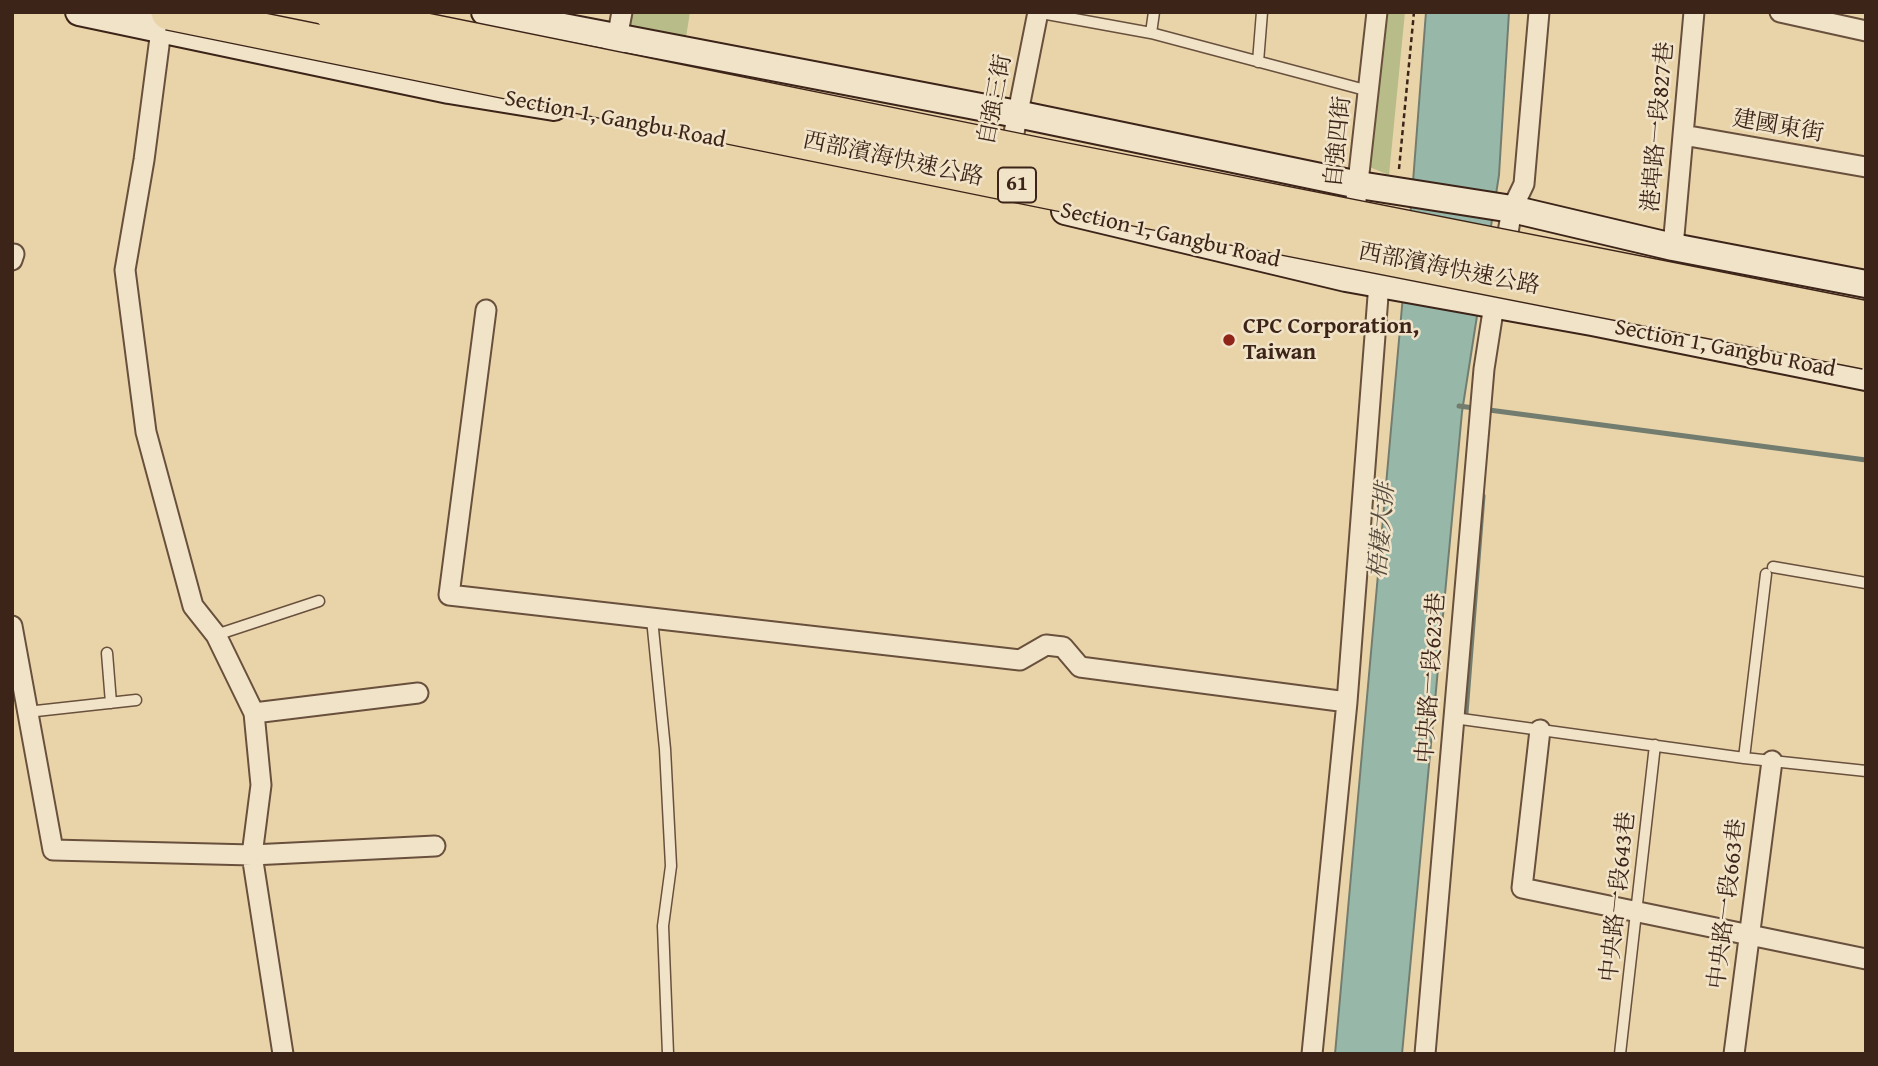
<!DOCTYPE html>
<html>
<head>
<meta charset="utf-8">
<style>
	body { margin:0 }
	#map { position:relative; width:1878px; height:1066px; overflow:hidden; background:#e9d4aa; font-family:"Gentium Book Plus",serif }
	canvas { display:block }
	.frame { position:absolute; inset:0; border:14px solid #3d2419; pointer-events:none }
</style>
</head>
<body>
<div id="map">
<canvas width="1878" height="1066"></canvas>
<div class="frame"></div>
</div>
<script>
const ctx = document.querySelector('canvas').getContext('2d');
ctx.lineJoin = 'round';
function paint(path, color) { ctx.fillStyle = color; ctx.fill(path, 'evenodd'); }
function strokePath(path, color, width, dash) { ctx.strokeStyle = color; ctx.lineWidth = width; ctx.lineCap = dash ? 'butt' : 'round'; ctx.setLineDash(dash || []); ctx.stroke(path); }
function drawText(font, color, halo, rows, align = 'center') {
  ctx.font = font + ' "Gentium Book Plus","Noto Serif TC",serif'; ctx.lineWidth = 5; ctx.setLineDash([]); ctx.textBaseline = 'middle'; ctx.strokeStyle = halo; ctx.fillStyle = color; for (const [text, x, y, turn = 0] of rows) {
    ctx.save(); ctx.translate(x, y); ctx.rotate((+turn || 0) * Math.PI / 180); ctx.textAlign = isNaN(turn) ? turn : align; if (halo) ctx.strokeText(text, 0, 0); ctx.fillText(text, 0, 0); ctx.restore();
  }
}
paint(new Path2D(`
	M622,12H690L684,50L617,37Z
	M1378,12H1405L1389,175L1362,164Z`), '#b7bc88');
const water = new Path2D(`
	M1426,12H1509L1499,175L1462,412L1402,1054H1335L1412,195Z`);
paint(water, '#97b8a8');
strokePath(water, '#737d6f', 2);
strokePath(new Path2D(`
	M1459,406L1866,460
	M1466,713L1483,496`), '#737d6f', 5);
const lane = new Path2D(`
	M1036,12L1151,33L1369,91
	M1151,33L1154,12
	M1258,62L1262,12
	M1773,567L1866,583
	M652,619L665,749L671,866L663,926L668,1054
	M216,635L319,601
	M107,653L111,703
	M27,712L136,700
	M1454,718L1744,758L1866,771
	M1744,758L1766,574
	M1620,1054L1655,745`);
const street = new Path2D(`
	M1780,12L1866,31
	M161,30L144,160L125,270L146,432L193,606L216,635L254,713L261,785L252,855L283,1054
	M615,49L622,12
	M1683,135L1866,167
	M1009,158L1038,12
	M1353,227L1377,12
	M1673,247L1694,12
	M1504,256L1512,209L1524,184L1539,12
	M12,260L14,254
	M486,310L449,595L1020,660L1046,645L1063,647L1080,667L1347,702
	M12,626L53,850L252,855L435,846
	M254,713L418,693
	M1540,730L1522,888L1866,959
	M1312,1054L1347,702L1379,283
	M1425,1054L1484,369L1496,292
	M1734,1054L1772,761`);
const secondary = new Path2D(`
	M79,12L449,90L554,107
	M485,12L1017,114L1359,185L1512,209L1673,247L1866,284
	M1065,211L1346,278L1592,322L1866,377`);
strokePath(lane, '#68503d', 13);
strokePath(street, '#68503d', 23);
strokePath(secondary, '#3d2419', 30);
strokePath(new Path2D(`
	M1399,169L1414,12`), '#3d2419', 2.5, [5, 3.5]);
strokePath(lane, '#f1e3c8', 10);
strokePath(street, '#f1e3c8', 19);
strokePath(secondary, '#f1e3c8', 26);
const highwayBridge = new Path2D(`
	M169,12L1049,191L1866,351
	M332,12L1050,158L1866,319`);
strokePath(highwayBridge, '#3d2419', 38, []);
strokePath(highwayBridge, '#e9d4aa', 35);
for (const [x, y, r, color] of [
	[1229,340,7,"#8f2418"]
]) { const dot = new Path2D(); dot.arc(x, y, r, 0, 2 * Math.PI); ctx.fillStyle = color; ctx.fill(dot); strokePath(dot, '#f1e3c8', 2.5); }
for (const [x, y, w] of [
	[1017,185,38]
]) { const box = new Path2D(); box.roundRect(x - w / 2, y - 17.5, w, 35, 5); ctx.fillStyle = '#f1e3c8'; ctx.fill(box); strokePath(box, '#3d2419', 2); }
drawText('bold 21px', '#3d2419', null, [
	["61",1017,185]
]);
drawText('23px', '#3d2419', '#f1e3c8', [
	["自強三街",996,100,-79],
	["Section 1, Gangbu Road",615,120,11],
	["港埠路一段827巷",1659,127,-85],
	["建國東街",1778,127,10],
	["自強四街",1339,142,-84],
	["西部濱海快速公路",893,160,12],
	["Section 1, Gangbu Road",1170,236,13],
	["西部濱海快速公路",1449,270,11],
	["Section 1, Gangbu Road",1725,349,11],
	["中央路一段623巷",1432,678,-86],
	["中央路一段643巷",1619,897,-84],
	["中央路一段663巷",1728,904,-83]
]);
drawText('bold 23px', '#3d2419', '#f1e3c8', [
	["CPC Corporation,",1243,327],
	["Taiwan",1243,353]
], 'left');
drawText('italic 24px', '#54493d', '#f1e3c8', [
	["梧棲大排",1383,531,-85]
]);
</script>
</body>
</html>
